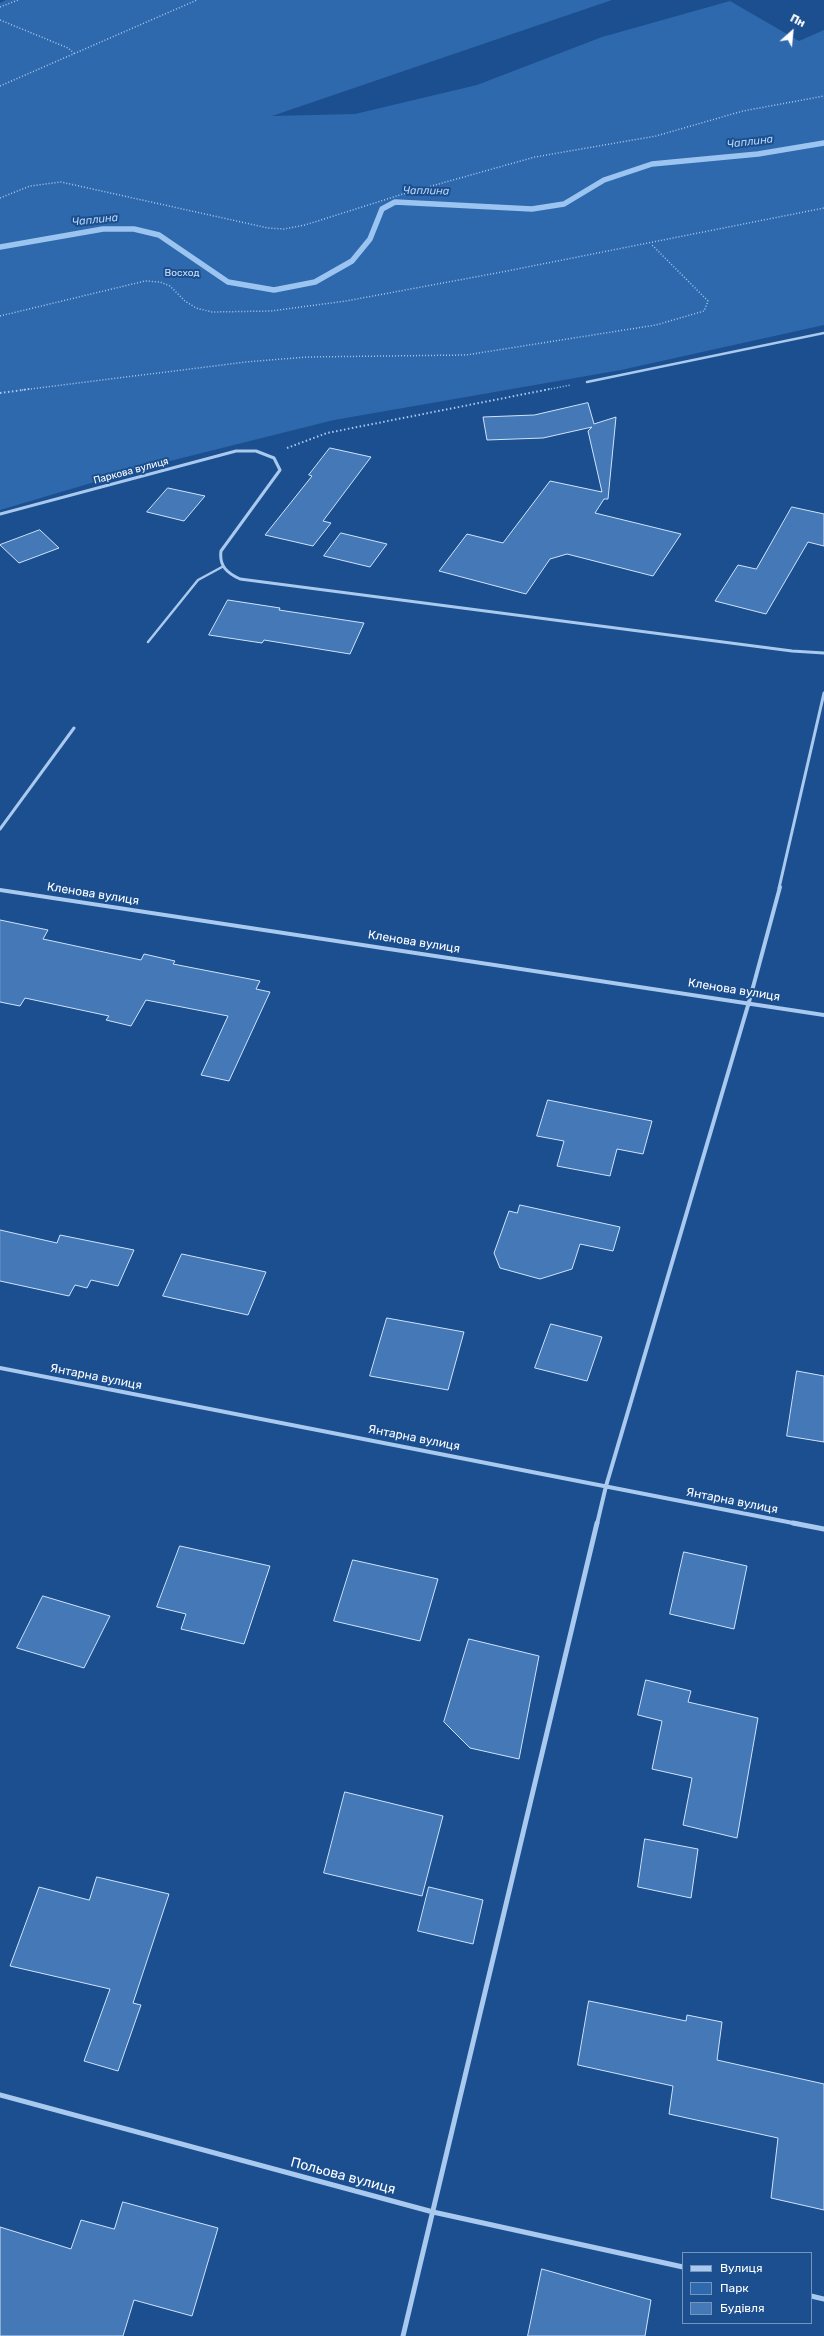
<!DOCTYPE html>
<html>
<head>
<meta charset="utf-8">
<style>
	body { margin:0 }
	#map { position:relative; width:824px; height:2336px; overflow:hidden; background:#1b4f8f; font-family:Rubik,sans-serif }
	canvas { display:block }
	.legend { position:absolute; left:682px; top:2252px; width:130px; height:72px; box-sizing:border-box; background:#1b4f8f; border:1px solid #7695bc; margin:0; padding:5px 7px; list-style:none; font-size:12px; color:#fff }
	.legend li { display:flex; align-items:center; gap:8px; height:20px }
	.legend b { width:20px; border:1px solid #7695bc }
	.north { position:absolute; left:772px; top:12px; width:40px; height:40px; -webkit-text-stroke:3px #1b4f8f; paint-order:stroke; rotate:27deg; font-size:11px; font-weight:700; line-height:16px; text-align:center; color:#fff }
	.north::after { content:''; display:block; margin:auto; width:14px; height:18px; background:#fff; clip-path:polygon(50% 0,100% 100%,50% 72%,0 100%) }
</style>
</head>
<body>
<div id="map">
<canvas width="824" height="2336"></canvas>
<ul class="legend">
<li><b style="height:5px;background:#a9c9ee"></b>Вулиця</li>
<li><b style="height:11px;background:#2e69ad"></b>Парк</li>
<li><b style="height:11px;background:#4478b7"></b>Будівля</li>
</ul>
<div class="north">Пн</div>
</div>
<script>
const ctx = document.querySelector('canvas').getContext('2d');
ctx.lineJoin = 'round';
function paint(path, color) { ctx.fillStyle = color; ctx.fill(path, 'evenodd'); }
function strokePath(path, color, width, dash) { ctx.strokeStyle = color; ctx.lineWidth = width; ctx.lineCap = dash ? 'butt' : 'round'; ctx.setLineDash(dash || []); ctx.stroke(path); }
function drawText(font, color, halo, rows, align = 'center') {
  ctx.font = font + ' Rubik,sans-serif'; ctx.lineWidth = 4; ctx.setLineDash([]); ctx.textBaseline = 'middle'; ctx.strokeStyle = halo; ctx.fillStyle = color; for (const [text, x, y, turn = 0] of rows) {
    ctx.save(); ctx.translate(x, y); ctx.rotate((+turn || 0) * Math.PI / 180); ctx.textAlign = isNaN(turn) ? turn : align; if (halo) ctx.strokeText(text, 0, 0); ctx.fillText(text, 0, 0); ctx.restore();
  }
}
paint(new Path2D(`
	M6,0H612L272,116L355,114L477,85L602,37L730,1L799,41L824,30V325L621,370L334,420L142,468L0,510V3Z`), '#2e69ad');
strokePath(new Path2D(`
	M0,247L103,229H134L159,235L228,282L274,290L315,282L352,261L370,239L382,209L395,202L532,209L564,204L604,180L652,164L758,154L824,143`), '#9cc4f0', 5.5);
const building = new Path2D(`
	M588,403L594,424L616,417L608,499H604L595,513L681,534L653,576L567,554L550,559L526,594L439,571L467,534L503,543L550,481L602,492L588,431L592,427L543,438L487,440L483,417L534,415Z
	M330,448L371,457L323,521L331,523L313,546L265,535L312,476L309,475Z
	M168,488L205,496L184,521L147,512Z
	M792,507L824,514V546L808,542L766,614L715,601L738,565L756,569Z
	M40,530L59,548L19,563L0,545Z
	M341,533L387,544L370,567L324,556Z
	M228,600L280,608L279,610L364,623L350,654L264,640L262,643L209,635Z
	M0,920L48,930L43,939L141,960L144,954L175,961L173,964L260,981L256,989L270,992L229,1081L201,1075L228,1016L146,1000L131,1026L106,1020L109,1016L25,998L20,1006L0,1002Z
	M548,1100L652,1121L643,1154L617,1149L610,1176L557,1166L564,1141L537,1136Z
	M520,1205L620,1227L613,1251L580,1244L572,1269L540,1279L500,1268L494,1253L509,1211L517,1213Z
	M0,1230L57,1243L60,1235L134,1250L118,1286L91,1280L87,1288L75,1285L69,1296L0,1281Z
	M182,1254L266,1272L248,1315L163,1296Z
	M387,1318L464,1332L448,1390L370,1376Z
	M551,1324L602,1337L587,1381L535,1368Z
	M797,1371L824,1376V1442L787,1436Z
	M180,1546L270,1566L244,1644L181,1629L186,1614L157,1607Z
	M684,1552L747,1566L734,1629L670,1614Z
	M353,1560L438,1579L420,1641L334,1621Z
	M43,1596L110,1616L84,1668L17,1648Z
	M469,1639L539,1656L519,1759L470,1748L444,1722Z
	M646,1680L691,1691L688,1702L758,1718L737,1838L683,1825L692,1778L652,1769L662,1721L638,1715Z
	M345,1792L443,1816L422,1896L324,1873Z
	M645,1839L698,1849L691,1898L638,1887Z
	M97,1877L169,1894L133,2003L141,2005L118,2071L84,2061L110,1989L10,1966L39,1887L89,1900Z
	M429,1887L483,1900L473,1944L418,1931Z
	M589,2001L686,2021L687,2015L722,2022L717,2060L824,2084V2210L771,2198L778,2138L669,2114L673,2086L578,2065Z
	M123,2202L218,2228L192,2316L134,2300L123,2336H0V2227L71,2249L81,2220L114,2229Z
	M542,2269L651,2300L645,2336H528Z`);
paint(building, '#4478b7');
strokePath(building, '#cfe3fa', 1);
strokePath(new Path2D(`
	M0,7L18,0
	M0,20L68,48L75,54
	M0,86L197,0
	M0,198L30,186L61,182L268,228L284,229L305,225L403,194L535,157L656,136L743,111L824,96
	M0,316L145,281L160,282L170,286L185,301L196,308L212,312L271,311L346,301L502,272L824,208
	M22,390L246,362L307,357L466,355L656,325L704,311L708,301L651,244
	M545,390L571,385`), '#a9c9ee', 1.5, [1, 2]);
strokePath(new Path2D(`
	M0,393L30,389
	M287,448L327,433L550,389`), '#a9c9ee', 2, [1.5, 2.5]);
strokePath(new Path2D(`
	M148,642L198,580L222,567`), '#a9c9ee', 2.5);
strokePath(new Path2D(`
	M587,382L824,333`), '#a9c9ee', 2.5);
strokePath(new Path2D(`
	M0,514L236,451H256L274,458L280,470L221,551C219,566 227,573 240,579L792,651L824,653
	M0,829L74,728
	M779,888L824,693`), '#a9c9ee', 3);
strokePath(new Path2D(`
	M0,890L824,1015
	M0,1368L798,1524
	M597,1524L606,1486L749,1002L780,887`), '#a9c9ee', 4);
strokePath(new Path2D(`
	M793,1523L824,1529
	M0,2095L433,2212L683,2267
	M811,2296L824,2299
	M403,2336L597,1523`), '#a9c9ee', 5);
drawText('10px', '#cfe3fa', '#1b4f8f', [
	["Восход",182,273]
]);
drawText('10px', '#fff', '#1b4f8f', [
	["Паркова вулиця",131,471,-15]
]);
drawText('italic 11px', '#b5d3f5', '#1b4f8f', [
	["Чаплина",750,142,-7],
	["Чаплина",426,191,1],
	["Чаплина",95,220,-6]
]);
drawText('12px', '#fff', '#1b4f8f', [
	["Кленова вулиця",93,894,9],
	["Кленова вулиця",414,942,9],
	["Кленова вулиця",734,990,9],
	["Янтарна вулиця",96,1377,11],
	["Янтарна вулиця",414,1438,11],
	["Янтарна вулиця",732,1501,11]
]);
drawText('14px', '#fff', '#1b4f8f', [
	["Польова вулиця",343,2176,15]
]);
</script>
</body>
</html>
